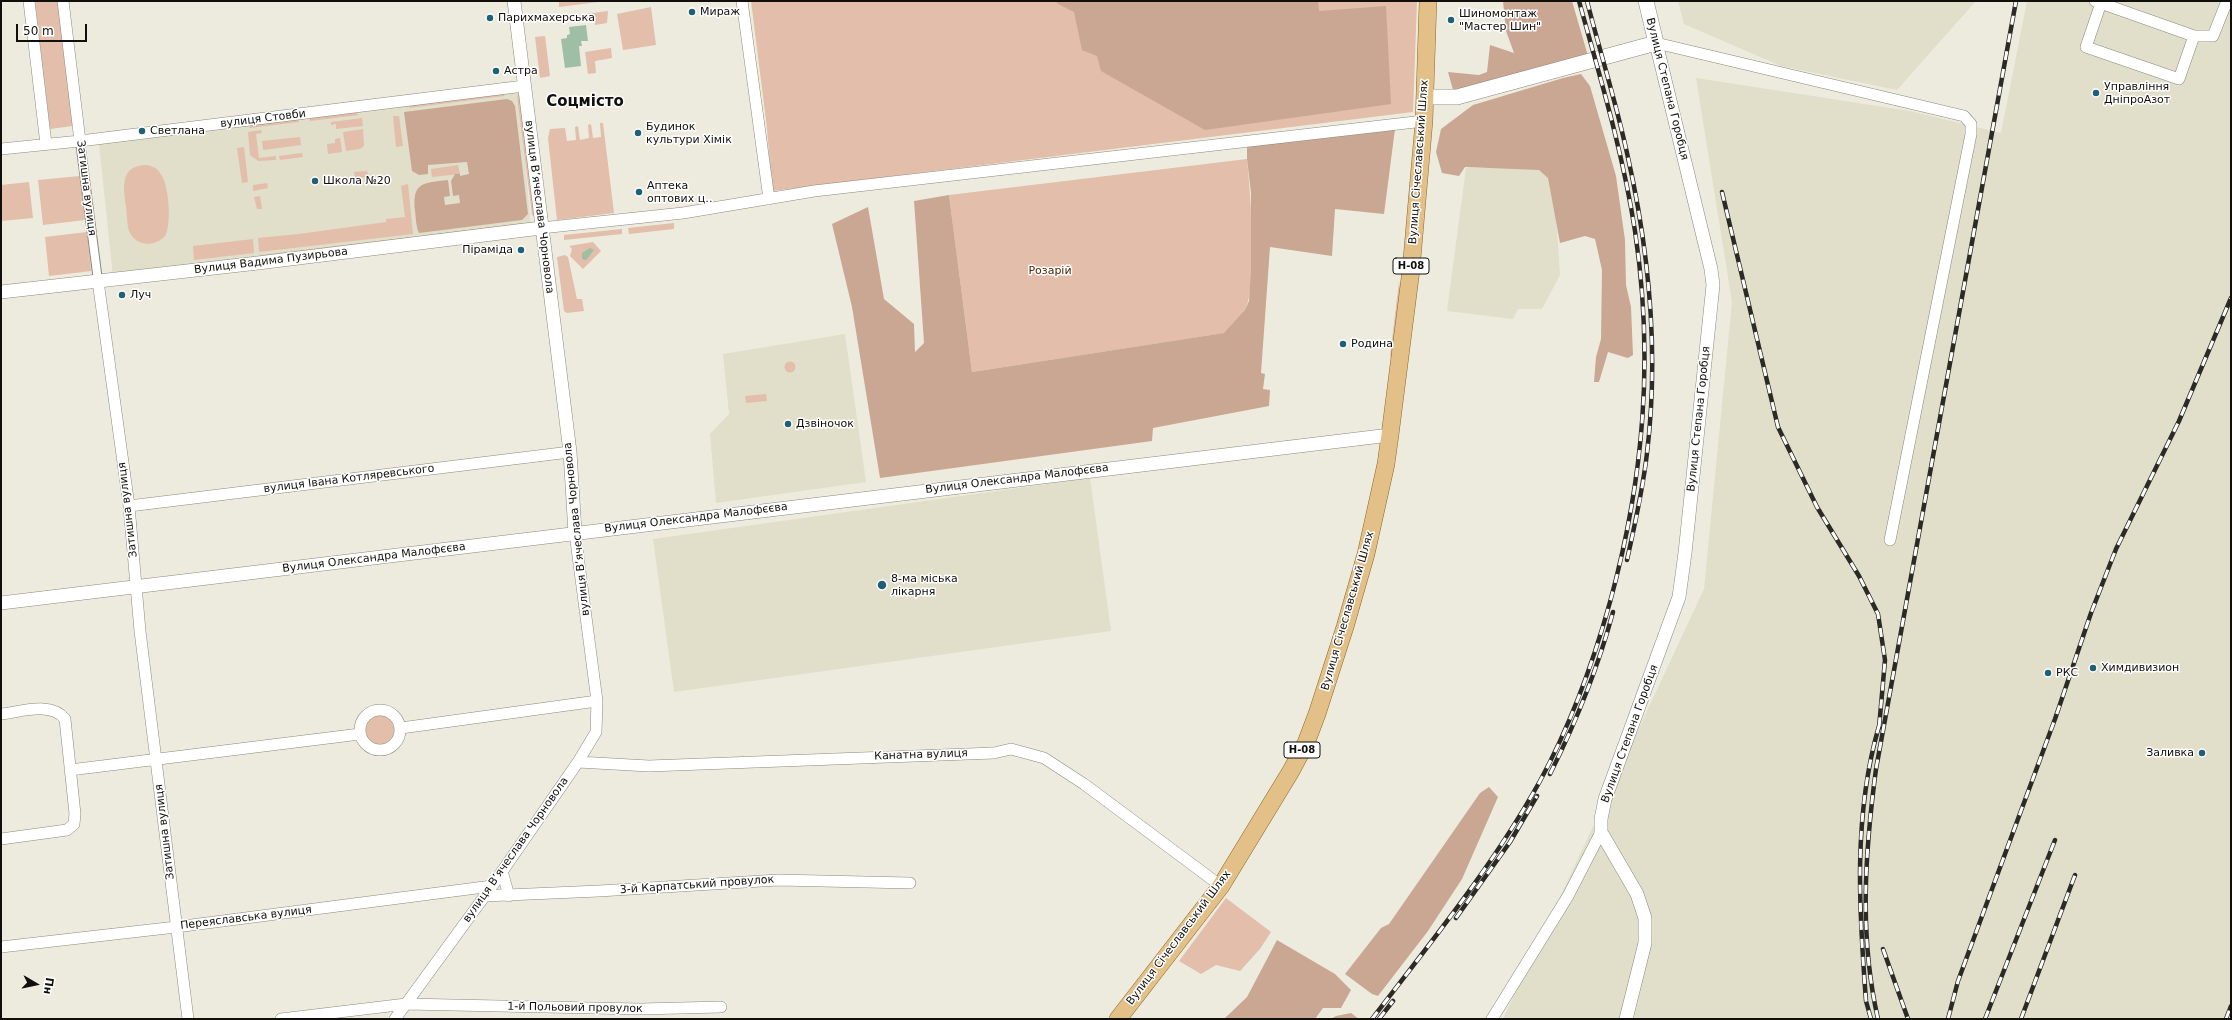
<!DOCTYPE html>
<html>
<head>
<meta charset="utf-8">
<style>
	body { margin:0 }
	#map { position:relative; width:2232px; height:1020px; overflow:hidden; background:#edebde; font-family:"DejaVu Sans",sans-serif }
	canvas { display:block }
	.frame { position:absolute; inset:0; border:2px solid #100f0b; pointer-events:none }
	.north { position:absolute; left:16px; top:964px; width:40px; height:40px; -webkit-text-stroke:3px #fff; paint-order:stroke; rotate:99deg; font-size:11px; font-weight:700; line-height:16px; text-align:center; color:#100f0b }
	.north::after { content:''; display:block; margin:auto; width:14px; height:18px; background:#100f0b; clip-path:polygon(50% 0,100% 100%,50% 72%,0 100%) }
	.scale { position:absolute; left:16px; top:24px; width:71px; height:18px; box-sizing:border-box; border:2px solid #100f0b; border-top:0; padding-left:5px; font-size:12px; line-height:14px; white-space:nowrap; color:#100f0b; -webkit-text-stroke:3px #fff; paint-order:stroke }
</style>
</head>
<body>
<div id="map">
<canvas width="2232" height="1020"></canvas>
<div class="frame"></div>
<div class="north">Пн</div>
<div class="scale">50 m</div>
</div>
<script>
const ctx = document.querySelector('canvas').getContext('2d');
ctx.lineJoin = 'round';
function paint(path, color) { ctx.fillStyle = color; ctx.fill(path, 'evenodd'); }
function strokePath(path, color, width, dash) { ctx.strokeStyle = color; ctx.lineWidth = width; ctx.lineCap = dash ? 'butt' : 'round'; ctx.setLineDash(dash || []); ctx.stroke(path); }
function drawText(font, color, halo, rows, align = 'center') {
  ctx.font = font + ' "DejaVu Sans",sans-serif'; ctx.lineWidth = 3; ctx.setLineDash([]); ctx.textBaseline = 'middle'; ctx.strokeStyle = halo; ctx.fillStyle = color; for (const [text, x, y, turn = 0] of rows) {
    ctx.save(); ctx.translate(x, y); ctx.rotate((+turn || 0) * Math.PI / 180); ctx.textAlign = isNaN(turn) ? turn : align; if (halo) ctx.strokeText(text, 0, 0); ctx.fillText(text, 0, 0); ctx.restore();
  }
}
paint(new Path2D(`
	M1678,1H1976L1897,90L1781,66L1684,24Z
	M2027,1H2231V1019H1503L1704,589L1732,302L1696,78L1910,111L2001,133Z
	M518,82L531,227L113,277L98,134Z
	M1466,168H1553L1560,275L1542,309H1518L1513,319L1447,311Z
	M845,334L866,482L716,503L710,434L729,414L723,354Z
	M1090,478L1111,631L674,692L653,539Z`), '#e1deca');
paint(new Path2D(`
	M35,1H58L73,126L50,129Z
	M559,1H606L559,7Z
	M751,1H1417L1413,112L772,191L767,128Z
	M651,7L656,45L623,50L617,14Z
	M608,11L607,23L595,25V19L587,20L585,14Z
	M545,36L550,76L540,78L535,37Z
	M611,48L612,58L595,61L596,73L588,74L585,52Z
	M504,93V96L409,108V105Z
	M520,93L535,216L532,215L517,96Z
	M355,112L359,115L310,121L309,117Z
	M393,116H399L403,146L396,147Z
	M362,118L363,126L336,129V124L331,125V122Z
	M299,119V122L249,128L251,125Z
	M600,123H603L614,213L557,220L548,138L550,129L565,128L567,141L576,140L575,127L578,126L580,140L589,138L588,125L591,124L593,138L601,137Z
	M363,129L364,146L360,149L346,151L343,132Z
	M261,130L262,133L256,134L259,158L276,156V160L258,161L250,155L248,132Z
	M300,137L301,145L263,150L262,141Z
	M340,138L342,152L328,154L327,144L335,143V139Z
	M244,147L248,182L242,183L237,148Z
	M302,153L303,157L280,160L279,156Z
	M1247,159C1250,190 1258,281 1246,308C1242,317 1231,326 1225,333L972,372L949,195Z
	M147,165C152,166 157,168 160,173C169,183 172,225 165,236C155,247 136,247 129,231C127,224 127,214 126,206C123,187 120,165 147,165Z
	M458,165L460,174L432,177L431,169Z
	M367,171L370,177L355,178L354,172Z
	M80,176L85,220L43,225L38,180Z
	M29,182L33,218L1,221V185Z
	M267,183L268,188L253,191V185Z
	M408,184L413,234L259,252L258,238L299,234L386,222V219L405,217L401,186Z
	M260,196L262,209H257L254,197Z
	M522,223L525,225L420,236Z
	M674,223V229L629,234L628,228Z
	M622,229V234L564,240V235Z
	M87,232L91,271L49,276L45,237Z
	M411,237L409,240L264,257L260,255Z
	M253,239L254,253L194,260L193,246Z
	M593,242L601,251L583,269L570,256L572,249L569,246Z
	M565,255L568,257L577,299H582L584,311L567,313L564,311L557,257Z
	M1399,281L1400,290L1392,357H1390Z
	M784.5 367a5.5 5.5 0 1 1 11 0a5.5 5.5 0 1 1-11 0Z
	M766,394L767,401L746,403L745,396Z
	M365 730a15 15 0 1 1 30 0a15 15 0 1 1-30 0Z
	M1226,898L1271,932L1260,949L1240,971L1216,965L1201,974L1179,961Z`), '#e2beab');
paint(new Path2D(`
	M1056,1H1318L1319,11L1386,6L1391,104L1205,130L1101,71L1097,56L1082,50L1074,12L1058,4Z
	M1503,1H1572L1588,56L1462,92L1453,90L1448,72L1479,75L1487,72L1490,45L1514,53L1506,31Z
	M1581,74L1590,86L1616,176L1625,240L1626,285L1631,307L1633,355L1628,358L1608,352L1599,382H1594L1596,357L1601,339L1602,270L1595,239L1585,236L1560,243L1548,178L1539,170L1465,167L1459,176L1442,173L1436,152L1441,129L1473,105L1563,78Z
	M507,99L512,101L515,106L528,214L522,220L419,233C416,227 416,218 415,211C412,182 423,183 448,180L450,196L444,197L445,205L460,203L459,195L453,196L451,181L455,174H460V176L469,174L467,162L428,165V174L419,175L412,171L404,112Z
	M1395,129L1384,214L1335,209L1332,256L1270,247L1261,373L1265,374L1263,389L1270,390L1269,406L1153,428L1152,441L880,478L852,307L832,224L868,207L884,299L914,324L915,352L924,343L914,201L949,195L972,372L1224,333L1245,310L1249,301L1251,272V193L1247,159V146Z
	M1489,787L1498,797L1462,879L1428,931L1378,996L1372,994L1345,974L1381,928L1389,924L1480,793Z
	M1277,940L1335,974L1351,990L1341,1008H1323L1315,1019H1224L1247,997Z
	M1351,1013L1359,1019H1331L1336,1016Z`), '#caa793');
paint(new Path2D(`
	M586,25L588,41H581L582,46H579L581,66L565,68L561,39L567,38V35L570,34L569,27Z
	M590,248L594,250L586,260L582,259V253Z`), '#9fbfa4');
const pedestrian = new Path2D(`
	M80,141L98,281`);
const minor = new Path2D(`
	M29,1L46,144
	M63,1L80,141
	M742,1L769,199
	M2095,1L2194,36L2179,79L2086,47L2101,3
	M2194,36H2213L2227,1
	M1656,43L1964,116L1971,124V134L1890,540
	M1,149L80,141L524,86
	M541,228L683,213L814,191L1424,121
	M98,281L129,506L140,631L188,1019
	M129,506L570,452
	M360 730a20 20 0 1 1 40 0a20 20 0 1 1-40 0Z
	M1,714C21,712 51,701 65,719L75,814L74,824L67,830L1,839
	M401,728L597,701
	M578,762L649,766L994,753L1011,749L1044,758L1084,784L1221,886
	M70,770L360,734
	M502,871L509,896
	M484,896L599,891L778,880L910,883
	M1,947L176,927L492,886
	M281,1019L406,1004L640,1009L721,1007
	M395,1019L492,886L578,762L596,732L597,701L575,533
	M1492,1019L1568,896L1601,832`);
const tertiary = new Path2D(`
	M514,1L570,452L575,533
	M1,292L258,263L541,228
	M1,603L1390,435
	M1626,1019L1645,943V918L1637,894L1601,832V819L1605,799L1679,597L1685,553L1713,285L1711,269L1656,43`);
const secondary = new Path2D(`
	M1425,97H1457L1656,43L1646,1`);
const primary = new Path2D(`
	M1118,1019L1221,886L1291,771L1306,743L1317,714L1345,627L1366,554L1386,464L1390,435L1411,270L1424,121L1428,1`);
strokePath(pedestrian, '#8b897d', 10);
strokePath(minor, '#8b897d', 12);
strokePath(tertiary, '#8b897d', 14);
strokePath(secondary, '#8b897d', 16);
strokePath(primary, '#8c6728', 18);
strokePath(pedestrian, '#fff', 8);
strokePath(minor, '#fff', 11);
strokePath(tertiary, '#fff', 13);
strokePath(secondary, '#fff', 15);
strokePath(primary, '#e2c087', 17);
const rail = new Path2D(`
	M1587,1C1600,52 1616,102 1627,153C1649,250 1659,354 1647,453C1643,489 1635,524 1627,560
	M1722,192L1778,427L1817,507L1859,576L1878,614L1885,660L1879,728
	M1550,774C1576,722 1598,668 1613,612
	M1456,918L1510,842L1537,796
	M1883,949L1908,1019
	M1372,1019C1431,942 1493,866 1540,781C1571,724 1593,663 1610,602C1644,478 1654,358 1635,231C1623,153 1600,77 1579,1
	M1379,1019L1393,1001
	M1871,1019L1866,1001C1859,910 1853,815 1879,726
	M1878,1019C1859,936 1865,852 1876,769L2016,1
	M1948,1019L1958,981L2055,719L2091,613L2116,549L2179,421L2231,298
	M1985,1019L2055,840
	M2021,1019L2075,875
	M2226,1019L2231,1006`);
strokePath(rail, '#2b2a25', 4.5);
strokePath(rail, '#fff', 3, [9]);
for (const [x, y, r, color] of [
	[692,12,4,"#206076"],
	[490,18,4,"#206076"],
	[1451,20,4,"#206076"],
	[496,71,4,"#206076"],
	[2096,93,4,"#206076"],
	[142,131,4,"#206076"],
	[638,133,4,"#206076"],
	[315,181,4,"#206076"],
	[639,192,4,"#206076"],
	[521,250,4,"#206076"],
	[122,295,4,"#206076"],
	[1343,344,4,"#206076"],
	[788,424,4,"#206076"],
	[882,585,5,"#206076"],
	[2093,668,4,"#206076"],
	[2048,673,4,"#206076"],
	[2202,753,4,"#206076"]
]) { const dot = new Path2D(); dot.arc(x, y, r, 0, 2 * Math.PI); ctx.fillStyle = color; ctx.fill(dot); strokePath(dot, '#fff', 1.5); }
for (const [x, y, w] of [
	[1411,266,36],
	[1302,750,36]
]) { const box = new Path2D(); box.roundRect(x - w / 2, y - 8, w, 16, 3); ctx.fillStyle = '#fff'; ctx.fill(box); strokePath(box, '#100f0b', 1); }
drawText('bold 10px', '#100f0b', null, [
	["Н-08",1411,266],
	["Н-08",1302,750]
]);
drawText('11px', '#100f0b', '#fff', [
	["Мираж",700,12],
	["Шиномонтаж",1459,14],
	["\"Мастер Шин\"",1459,27],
	["Парихмахерська",498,18],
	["Астра",504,71],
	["Управління",2104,87],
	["ДніпроАзот",2104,100],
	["Будинок",646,127],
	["культури Хімік",646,140],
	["Светлана",150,131],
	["Школа №20",323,181],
	["Аптека",647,186],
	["оптових ц‥",647,199],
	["Піраміда",513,250,"right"],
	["Луч",130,295],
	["Родина",1351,344],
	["Дзвіночок",796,424],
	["8-ма міська",891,579],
	["лікарня",891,592],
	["Химдивизион",2101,668],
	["РКС",2056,673],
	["Заливка",2194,753,"right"]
], 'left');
drawText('11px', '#100f0b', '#fff', [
	["Вулиця Степана Горобця",1667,89,76],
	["вулиця Стовби",263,119,-7],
	["Вулиця Січеславський Шлях",1419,162,-86],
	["Затишна вулиця",86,188,83],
	["вулиця Вʼячеслава Чорновола",539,207,83],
	["Вулиця Вадима Пузирьова",271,261,-7],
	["Вулиця Степана Горобця",1699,419,-84],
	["вулиця Івана Котляревського",349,479,-7],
	["Вулиця Олександра Малофєєва",1017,479,-7],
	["Затишна вулиця",128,510,-97],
	["Вулиця Олександра Малофєєва",696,518,-7],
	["вулиця Вʼячеслава Чорновола",577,529,-96],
	["Вулиця Олександра Малофєєва",374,558,-7],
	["Вулиця Січеславський Шлях",1348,611,-74],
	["Вулиця Степана Горобця",1630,734,-70],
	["Канатна вулиця",921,755,-2],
	["Затишна вулиця",165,832,-97],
	["вулиця Вʼячеслава Чорновола",516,850,-55],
	["3-й Карпатський провулок",697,885,-4],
	["Переяславська вулиця",246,918,-7],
	["Вулиця Січеславський Шлях",1179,938,-53],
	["1-й Польовий провулок",575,1008,1]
]);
drawText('11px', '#502301', '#fff', [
	["Розарій",1050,271]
]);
drawText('bold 15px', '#100f0b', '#fff', [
	["Соцмісто",585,102]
]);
</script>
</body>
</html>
